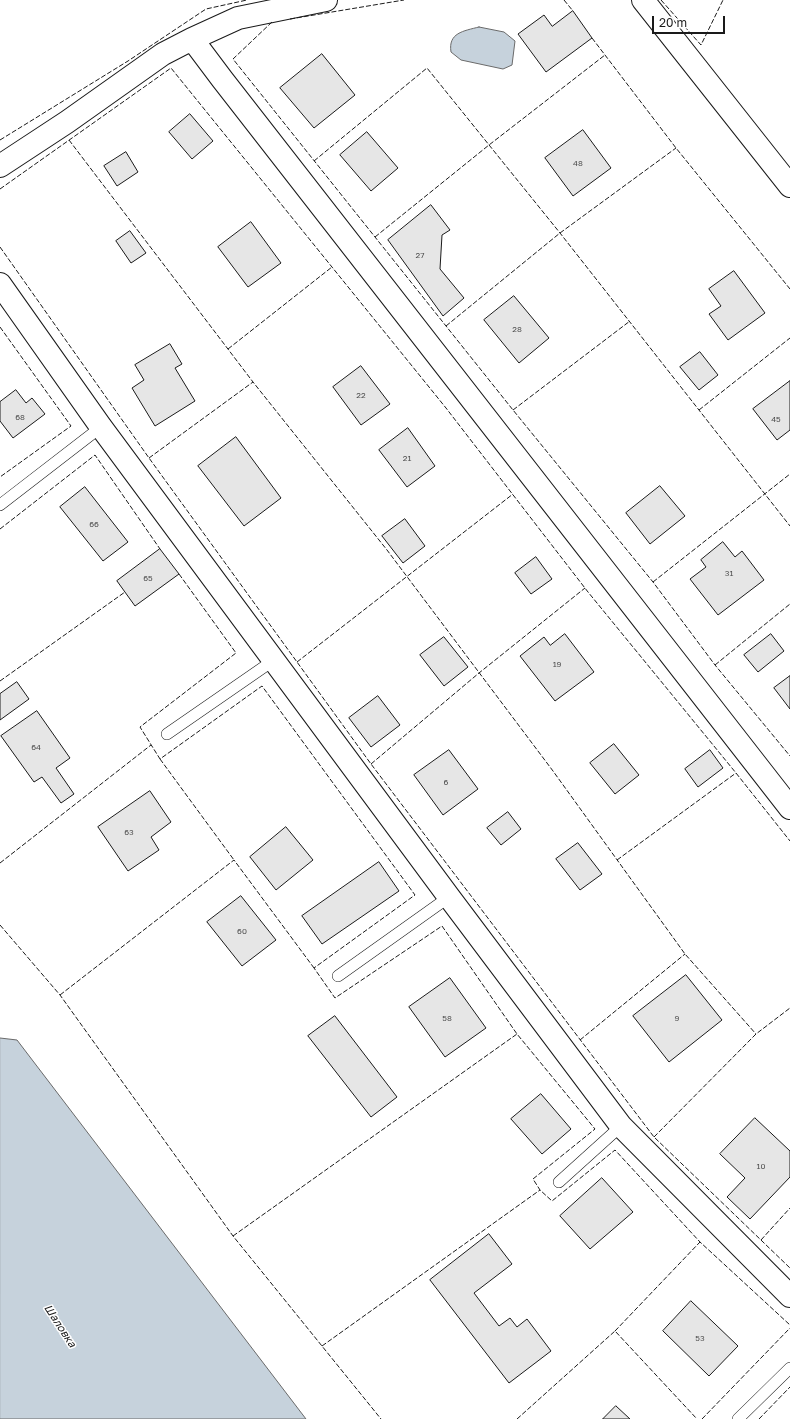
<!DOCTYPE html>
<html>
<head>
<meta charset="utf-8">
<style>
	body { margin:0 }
	#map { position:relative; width:790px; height:1419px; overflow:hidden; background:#fff; font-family:"Golos Text",sans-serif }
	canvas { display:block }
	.scale { position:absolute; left:652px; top:16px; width:73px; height:18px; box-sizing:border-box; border:2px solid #1a1a1a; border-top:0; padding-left:5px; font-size:12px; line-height:14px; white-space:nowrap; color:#1a1a1a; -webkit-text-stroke:3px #fff; paint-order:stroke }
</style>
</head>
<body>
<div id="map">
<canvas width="790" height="1419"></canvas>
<div class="scale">20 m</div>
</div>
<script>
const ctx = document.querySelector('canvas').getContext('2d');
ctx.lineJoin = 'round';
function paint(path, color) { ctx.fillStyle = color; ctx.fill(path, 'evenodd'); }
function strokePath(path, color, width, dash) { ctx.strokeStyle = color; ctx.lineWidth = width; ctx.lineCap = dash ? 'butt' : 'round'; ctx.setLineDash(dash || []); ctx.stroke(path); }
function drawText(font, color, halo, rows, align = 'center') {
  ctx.font = font + ' "Golos Text",sans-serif'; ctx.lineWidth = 3; ctx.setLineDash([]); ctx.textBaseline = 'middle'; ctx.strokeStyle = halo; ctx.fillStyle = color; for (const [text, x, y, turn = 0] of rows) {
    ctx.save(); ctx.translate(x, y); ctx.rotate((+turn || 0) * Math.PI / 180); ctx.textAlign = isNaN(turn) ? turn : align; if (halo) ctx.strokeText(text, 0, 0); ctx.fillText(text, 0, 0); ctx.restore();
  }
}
const water = new Path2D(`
	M479,27L504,32L515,41L512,65L503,69L461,60L451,52C448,33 463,31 479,27Z
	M0,1038L17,1040L306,1419H0Z`);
paint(water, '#c6d2dc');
strokePath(water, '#6a6a6a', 1);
const building = new Path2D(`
	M573,11L592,38L546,72L518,34L544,15L552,26Z
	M322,54L355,95L314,128L280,88Z
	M190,114L213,141L192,159L169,132Z
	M583,130L611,168L573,196L545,158Z
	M367,132L398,168L371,191L340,155Z
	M126,152L138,172L117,186L104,166Z
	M431,205L450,230L442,235L440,269L464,298L443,316L388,240Z
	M251,222L281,263L248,287L218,247Z
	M130,231L146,253L131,263L116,241Z
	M734,271L765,313L728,340L709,314L721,306L709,289Z
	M514,296L549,338L519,363L484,320Z
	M170,344L182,364L175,368L195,401L155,426L132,388L144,380L135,365Z
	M700,352L718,375L699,390L680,367Z
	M361,366L390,404L361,425L333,387Z
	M790,381V430L777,440L753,409Z
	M16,390L26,403L32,398L45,414L13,438L0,421V402Z
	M408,428L435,466L407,487L379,450Z
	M236,437L281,498L244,526L198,466Z
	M660,486L685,516L650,544L626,513Z
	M85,487L128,542L103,561L60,507Z
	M405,519L425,546L403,563L382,536Z
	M723,542L735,557L742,551L764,580L718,615L690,579L706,567L701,560Z
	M160,549L179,574L135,606L117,581Z
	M536,557L552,579L531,594L515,573Z
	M565,634L594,672L555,701L520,656L544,637L550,645Z
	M771,634L784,651L758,672L744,655Z
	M444,637L468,667L444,686L420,655Z
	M790,676V709L774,688Z
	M17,682L29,699L0,720V694Z
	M378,696L400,725L371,747L349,718Z
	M37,711L70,758L56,768L74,794L61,803L42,777L34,782L1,736Z
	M614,744L639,775L615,794L590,763Z
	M449,750L478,789L443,815L414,775Z
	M710,750L723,768L698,787L685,769Z
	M150,791L171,822L151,837L159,850L128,871L98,827Z
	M508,812L521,829L501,845L487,828Z
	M286,827L313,860L276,890L250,857Z
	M578,843L602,874L580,890L556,859Z
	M379,862L399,891L322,944L302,916Z
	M241,896L276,940L242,966L207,922Z
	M686,975L722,1020L669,1062L633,1016Z
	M450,978L486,1028L445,1057L409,1007Z
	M335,1016L397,1097L371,1117L308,1036Z
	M541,1094L571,1129L542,1154L511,1119Z
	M755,1118L790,1151V1177L750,1219L727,1197L745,1178L720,1154Z
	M602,1178L633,1212L590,1249L560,1216Z
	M489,1234L512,1264L474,1293L499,1326L510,1318L517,1327L527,1319L551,1351L509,1383L430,1280Z
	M691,1301L738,1346L709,1376L663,1331Z
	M616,1406L630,1419H603Z`);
paint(building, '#e6e6e6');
strokePath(building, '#1a1a1a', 1);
const service = new Path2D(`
	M0,505L101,427
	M167,734L274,660
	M338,976L449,897
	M559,1182L621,1126
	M738,1419L790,1368`);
const minor = new Path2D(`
	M643,0L790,186
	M192,39L222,79L790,808
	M0,166L67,122L163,54L192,39L238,18L326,0
	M0,284L101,427L449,897L621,1126L790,1296`);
strokePath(service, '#1a1a1a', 12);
strokePath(minor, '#1a1a1a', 24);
strokePath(service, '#fff', 11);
strokePath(minor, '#fff', 22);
strokePath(new Path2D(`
	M564,0L573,11
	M661,0L701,45L723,0
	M290,19L404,0
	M272,22L233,59L513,410L653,582L715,665L790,756
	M592,38L676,148L790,289
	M0,140L128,61L206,9L247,0
	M69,140L253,382L387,550L553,771L685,954L756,1034
	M314,161L427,68L560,233L790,526
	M0,189L171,68L446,408L588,592L736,773L790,841
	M375,237L489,145L605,55
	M0,247L149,458L371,764L654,1137L790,1268
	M446,326L560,233L676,148
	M0,327L71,426L0,477
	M228,349L332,267
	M513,410L630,321
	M699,410L790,338
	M149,458L253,382
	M0,529L95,455L160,549
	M179,574L236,653L140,727L160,759L262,686L415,895L314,968L335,998L442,926L517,1034L595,1129L533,1179L540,1190L552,1201L615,1150L700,1242L790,1325
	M653,582L790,474
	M297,662L513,494
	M715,665L790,604
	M0,681L125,592
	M160,759L234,860
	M371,764L479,673L585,588
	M617,860L736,773
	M0,863L151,745
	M0,925L60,995L233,1236L381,1419
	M60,995L234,860L314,968
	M580,1040L685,954
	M654,1137L756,1034L790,1008
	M233,1236L517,1034
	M761,1240L790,1208
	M615,1331L700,1242
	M322,1346L540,1190
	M517,1419L615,1331L697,1419
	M702,1419L790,1328
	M759,1419L790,1387`), '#1a1a1a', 1, [5, 2]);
drawText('8px', '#4d4d4d', null, [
	["48",578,163],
	["27",420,255],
	["28",517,329],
	["22",361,395],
	["68",20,417],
	["45",776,419],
	["21",407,458],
	["66",94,524],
	["31",729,573],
	["65",148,578],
	["19",557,664],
	["64",36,747],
	["6",446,782],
	["63",129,832],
	["60",242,931],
	["58",447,1018],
	["9",677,1018],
	["10",761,1166],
	["53",700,1338]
]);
drawText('italic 11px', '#1a1a1a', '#fff', [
	["Шаловка",60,1326,57]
]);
</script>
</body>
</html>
